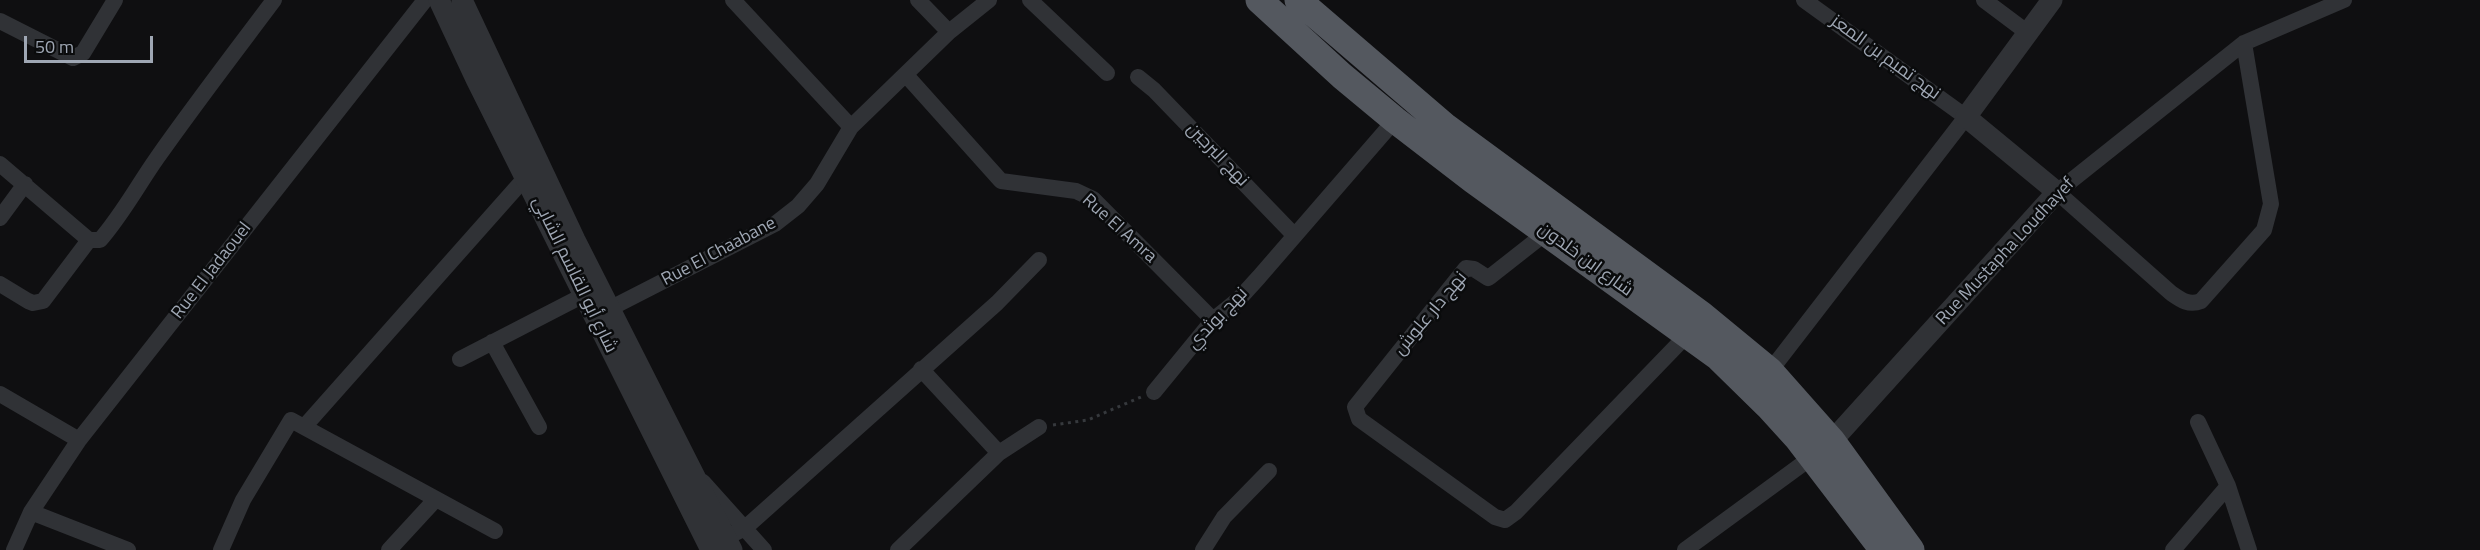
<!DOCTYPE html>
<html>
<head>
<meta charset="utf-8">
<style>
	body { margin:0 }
	#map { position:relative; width:2480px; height:550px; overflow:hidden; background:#0f0f11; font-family:"Titillium Web",sans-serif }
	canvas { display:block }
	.scale { position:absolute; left:24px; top:36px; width:129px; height:27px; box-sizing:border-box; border:3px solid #9fa7b4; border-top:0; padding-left:8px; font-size:18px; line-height:21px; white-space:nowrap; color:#9fa7b4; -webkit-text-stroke:4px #0a0b0c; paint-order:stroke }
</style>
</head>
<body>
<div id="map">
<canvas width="2480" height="550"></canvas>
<div class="scale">50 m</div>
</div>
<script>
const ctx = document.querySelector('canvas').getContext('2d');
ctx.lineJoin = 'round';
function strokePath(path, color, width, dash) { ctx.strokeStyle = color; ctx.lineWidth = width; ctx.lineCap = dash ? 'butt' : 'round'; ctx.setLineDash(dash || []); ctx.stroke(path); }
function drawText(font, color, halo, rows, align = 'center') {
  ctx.font = font + ' "Titillium Web",Cairo,sans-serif'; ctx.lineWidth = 5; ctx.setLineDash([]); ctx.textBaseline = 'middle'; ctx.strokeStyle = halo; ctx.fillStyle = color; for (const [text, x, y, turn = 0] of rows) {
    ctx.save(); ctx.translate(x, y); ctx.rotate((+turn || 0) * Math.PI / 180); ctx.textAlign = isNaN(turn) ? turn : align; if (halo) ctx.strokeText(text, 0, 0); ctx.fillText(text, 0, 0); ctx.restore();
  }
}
strokePath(new Path2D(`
	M1053,425L1088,420L1141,397`), '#36393d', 3, [3, 4.5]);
strokePath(new Path2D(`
	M733,0L851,127
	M918,0L949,32
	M1030,0L1107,73
	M1984,0L2028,33
	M0,21L73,58L83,53L115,0
	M2244,43L2271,204L2264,230L2201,301C2189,306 2181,300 2171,293L2057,192L2244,43L2344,0
	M906,75L1001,181L1076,191L1093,199L1213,320
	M1138,77L1154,90L1294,235
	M0,164L89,240
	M0,218L25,184
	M1547,232L1491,276L1488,278L1474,269L1466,268L1355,407L1359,419L1495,517L1505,520L1516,512L1687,335
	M0,284L28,301L33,303L43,301L89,240H100C122,215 138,185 157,158C195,104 235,52 274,0
	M609,309L775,224L798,206L817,184L851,127L949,32L989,0
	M492,342L539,427
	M460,359L584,295
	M921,369L999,453
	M1770,371L1966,117L1804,0
	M1154,392L1213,320L1239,299L1259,277L1395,120
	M0,394L79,440
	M2198,422L2228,486L2249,550
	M304,427L525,178L534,170
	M703,482L764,550
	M31,512L128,550
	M715,543L745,528L997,303L1039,260
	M14,550L31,512L79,440L425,0
	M221,550L243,500L291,420L495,531
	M389,550L435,500
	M898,550L999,453L1039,427
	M1203,550L1224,517L1269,471
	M1685,550L1812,457
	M2173,550L2228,486`), '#303236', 16);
strokePath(new Path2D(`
	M439,0L476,79L711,550
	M462,0L575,240L732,550
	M1822,449L1832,441L2057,192L1966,117L2052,0`), '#303236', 21);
strokePath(new Path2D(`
	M1259,0L1342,76L1395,120L1473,180L1718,357L1768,406L1798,439L1883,550
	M1298,0L1446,127L1702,315L1770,371L1832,441L1911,550`), '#54585f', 27);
drawText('18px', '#9fa7b4', '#0a0b0c', [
	["نهج تميم بن المعز",1885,58,36],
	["نهج البرجين",1217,155,46],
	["Rue El Amra",1119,229,42],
	["Rue El Chaabane",719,252,-28],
	["Rue Mustapha Loudhayef",2006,252,-47],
	["شارع ابن خلدون",1585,260,36],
	["Rue El Jadaouel",212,271,-52],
	["شارع أبو القاسم الشابي",574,275,64],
	["نهج دار علوش",1431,314,-50],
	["نهج بوثدي",1218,319,-46]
]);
</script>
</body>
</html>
